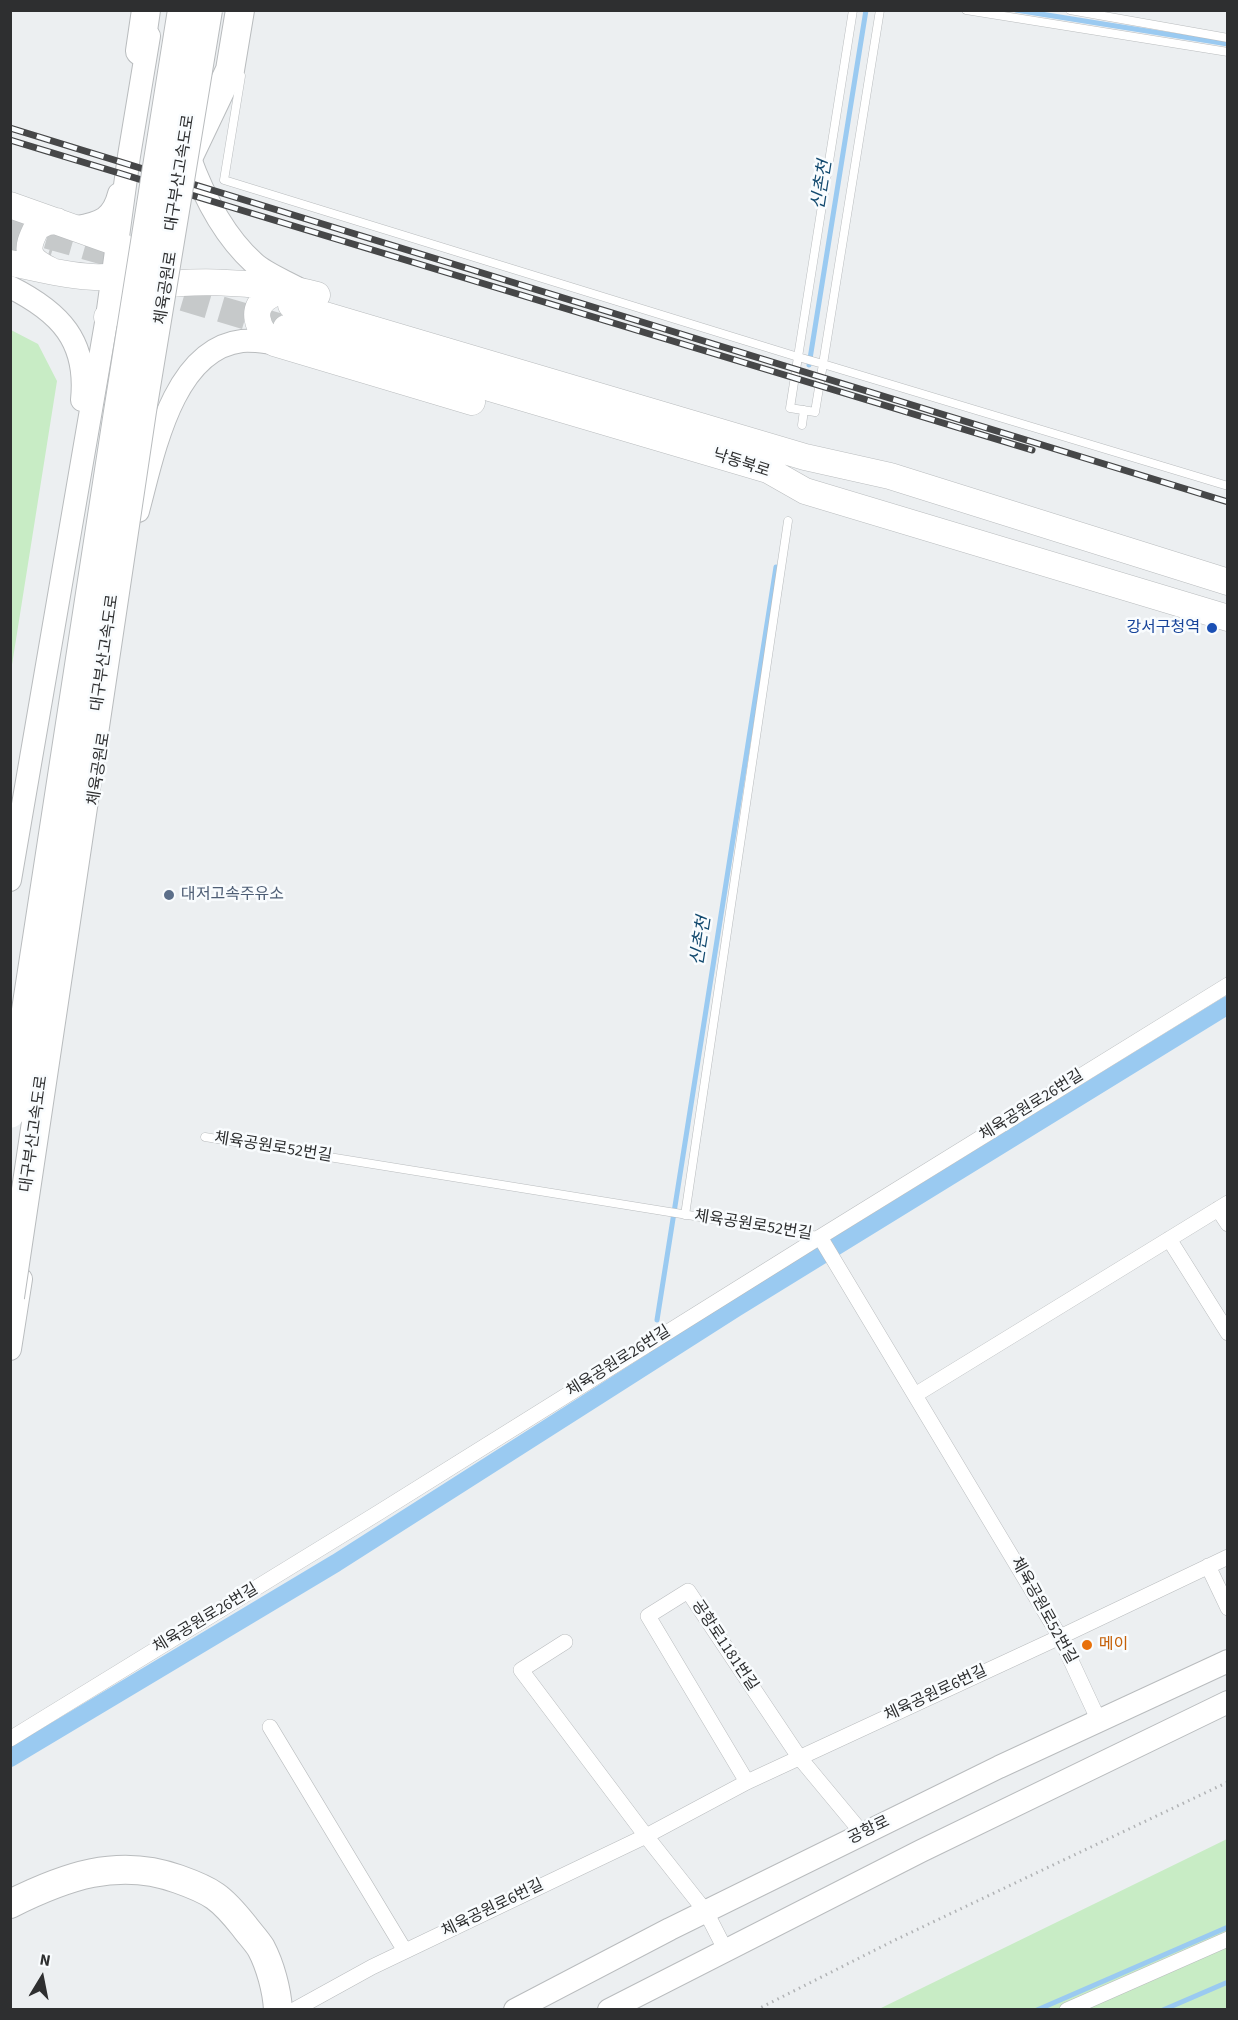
<!DOCTYPE html>
<html>
<head>
<meta charset="utf-8">
<style>
	body { margin:0 }
	#map { position:relative; width:1238px; height:2020px; overflow:hidden; background:#eceff1; font-family:"Source Sans 3",sans-serif }
	canvas { display:block }
	.frame { position:absolute; inset:0; border:12px solid #2e2f30; pointer-events:none }
	.north { position:absolute; left:12px; top:1948px; width:60px; height:60px; -webkit-text-stroke:4px #f9fcfe; paint-order:stroke; rotate:10deg; font-size:16px; font-weight:700; line-height:24px; text-align:center; color:#2e2f30 }
	.north::after { content:''; display:block; margin:auto; width:21px; height:27px; background:#2e2f30; clip-path:polygon(50% 0,100% 100%,50% 72%,0 100%) }
</style>
</head>
<body>
<div id="map">
<canvas width="1238" height="2020"></canvas>
<div class="frame"></div>
<div class="north">N</div>
</div>
<script>
const ctx = document.querySelector('canvas').getContext('2d');
ctx.lineJoin = 'round';
function paint(path, color) { ctx.fillStyle = color; ctx.fill(path, 'evenodd'); }
function strokePath(path, color, width, dash) { ctx.strokeStyle = color; ctx.lineWidth = width; ctx.lineCap = dash ? 'butt' : 'round'; ctx.setLineDash(dash || []); ctx.stroke(path); }
function drawText(font, color, halo, rows, align = 'center') {
  ctx.font = font + ' "Source Sans 3","Noto Sans KR",sans-serif'; ctx.lineWidth = 5; ctx.setLineDash([]); ctx.textBaseline = 'middle'; ctx.strokeStyle = halo; ctx.fillStyle = color; for (const [text, x, y, turn = 0] of rows) {
    ctx.save(); ctx.translate(x, y); ctx.rotate((+turn || 0) * Math.PI / 180); ctx.textAlign = isNaN(turn) ? turn : align; if (halo) ctx.strokeText(text, 0, 0); ctx.fillText(text, 0, 0); ctx.restore();
  }
}
paint(new Path2D(`
	M11,330L38,344L57,381L11,671Z
	M1227,1839V2009L877,2010Z`), '#c8ecc5');
strokePath(new Path2D(`
	M1016,10L1228,44
	M809,365L866,10
	M657,1320L776,567
	M650,1363L652,1351
	M1037,2010L1228,1927
	M1163,2010L1228,1982`), '#9acaf1', 5);
strokePath(new Path2D(`
	M10,1758L336,1563L736,1308L1228,1005`), '#9acaf1', 18);
strokePath(new Path2D(`
	M10,225L129,259
	M10,246L50,258
	M146,287L278,326`), '#c6c9ca', 26, [26, 13]);
const service = new Path2D(`
	M880,10L823,364L815,412L790,408L798,357L823,364L1228,486
	M966,10L1228,52
	M1070,10L1228,38
	M241,76L224,180L798,357L853,10
	M802,425L804,410
	M205,1137L818,1236
	M685,1215L788,521`);
const minor = new Path2D(`
	M1218,1209L1228,1224
	M820,1237L1060,1637L1099,1721
	M1169,1239L1228,1333
	M915,1395L1228,1203
	M1208,1566L1228,1608
	M565,1642L521,1670L646,1836L706,1912L725,1949
	M270,1727L405,1951
	M10,1739L378,1513L820,1237L1228,985
	M747,1782L648,1616L688,1591L799,1757L863,1834
	M294,2010L372,1967L646,1836L747,1782L1060,1637L1228,1557
	M1067,2010L1228,1939`);
const secondary = new Path2D(`
	M189,156C203,195 223,235 254,263C266,274 285,281 299,289
	M77,227C101,223 113,218 119,194
	M10,287C60,312 88,341 82,400
	M138,511C153,456 172,349 242,341C253,340 264,342 274,343
	M10,880L107,317L129,156L149,36
	M10,1349L21,1279
	M515,2010L670,1929L999,1767L1228,1661
	M609,2010L921,1851L1228,1702`);
const primary = new Path2D(`
	M10,205L117,243L134,254L152,276
	M10,263C57,271 113,292 155,260
	M50,270C26,258 25,250 37,227L47,222L57,221
	M290,291C284,292 277,292 271,295C248,306 257,331 274,343L472,402
	M291,305L805,457L890,476L1228,582
	M107,317C112,312 116,303 122,299C155,272 277,283 317,295
	M286,328L768,470L805,491L1228,618`);
const motorway = new Path2D(`
	M140,51L146,10
	M189,156L230,70L240,10
	M10,1904C64,1877 118,1857 178,1879C212,1891 221,1897 244,1926C249,1933 256,1940 261,1948C270,1965 277,1990 278,2010`);
strokePath(service, '#b9bcbe', 9);
strokePath(minor, '#b9bcbe', 16);
strokePath(secondary, '#b9bcbe', 24);
strokePath(primary, '#b9bcbe', 27);
strokePath(motorway, '#b9bcbe', 30);
strokePath(new Path2D(`
	M756,2010L895,1940L1228,1782`), '#b1b3b5', 3, [1.5, 4.5]);
strokePath(service, '#fff', 8);
strokePath(minor, '#fff', 15);
strokePath(secondary, '#fff', 22);
strokePath(primary, '#fff', 26);
strokePath(motorway, '#fff', 28);
const rail = new Path2D(`
	M10,128L1228,502
	M10,140L1032,450`);
strokePath(rail, '#464748', 7);
strokePath(rail, '#f9fcfe', 4.5, [14]);
const motorwayBridge = new Path2D(`
	M10,1114L118,412L182,10
	M10,1297L142,411L208,10`);
strokePath(motorwayBridge, '#b9bcbe', 30, []);
strokePath(motorwayBridge, '#fff', 28);
for (const [x, y, r, color] of [
	[1212,628,6,"#1a4fb4"],
	[169,895,6,"#5c6f8a"],
	[1087,1645,6,"#e8710a"]
]) { const dot = new Path2D(); dot.arc(x, y, r, 0, 2 * Math.PI); ctx.fillStyle = color; ctx.fill(dot); strokePath(dot, '#f9fcfe', 2); }
drawText('16px', '#2e2f30', '#f9fcfe', [
	["대구부산고속도로",181,173,-81],
	["체육공원로",167,288,-81],
	["낙동북로",741,464,18],
	["대구부산고속도로",106,653,-82],
	["체육공원로",100,769,-81],
	["체육공원로26번길",1032,1106,-32],
	["대구부산고속도로",35,1134,-82],
	["체육공원로52번길",273,1148,9],
	["체육공원로52번길",753,1226,9],
	["체육공원로26번길",619,1362,-32],
	["체육공원로52번길",1043,1611,61],
	["체육공원로26번길",206,1619,-31],
	["공항로1181번길",724,1646,56],
	["체육공원로6번길",936,1694,-25],
	["공항로",869,1831,-26],
	["체육공원로6번길",493,1909,-26]
]);
drawText('16px', '#164399', '#f9fcfe', [
	["강서구청역",1200,628]
], 'right');
drawText('16px', '#4e5e75', '#f9fcfe', [
	["대저고속주유소",181,895]
], 'left');
drawText('16px', '#c56008', '#f9fcfe', [
	["메이",1099,1645]
], 'left');
drawText('italic 18px', '#134a6f', '#f9fcfe', [
	["신촌천",823,185,-81],
	["신촌천",702,941,-81]
]);
</script>
</body>
</html>
